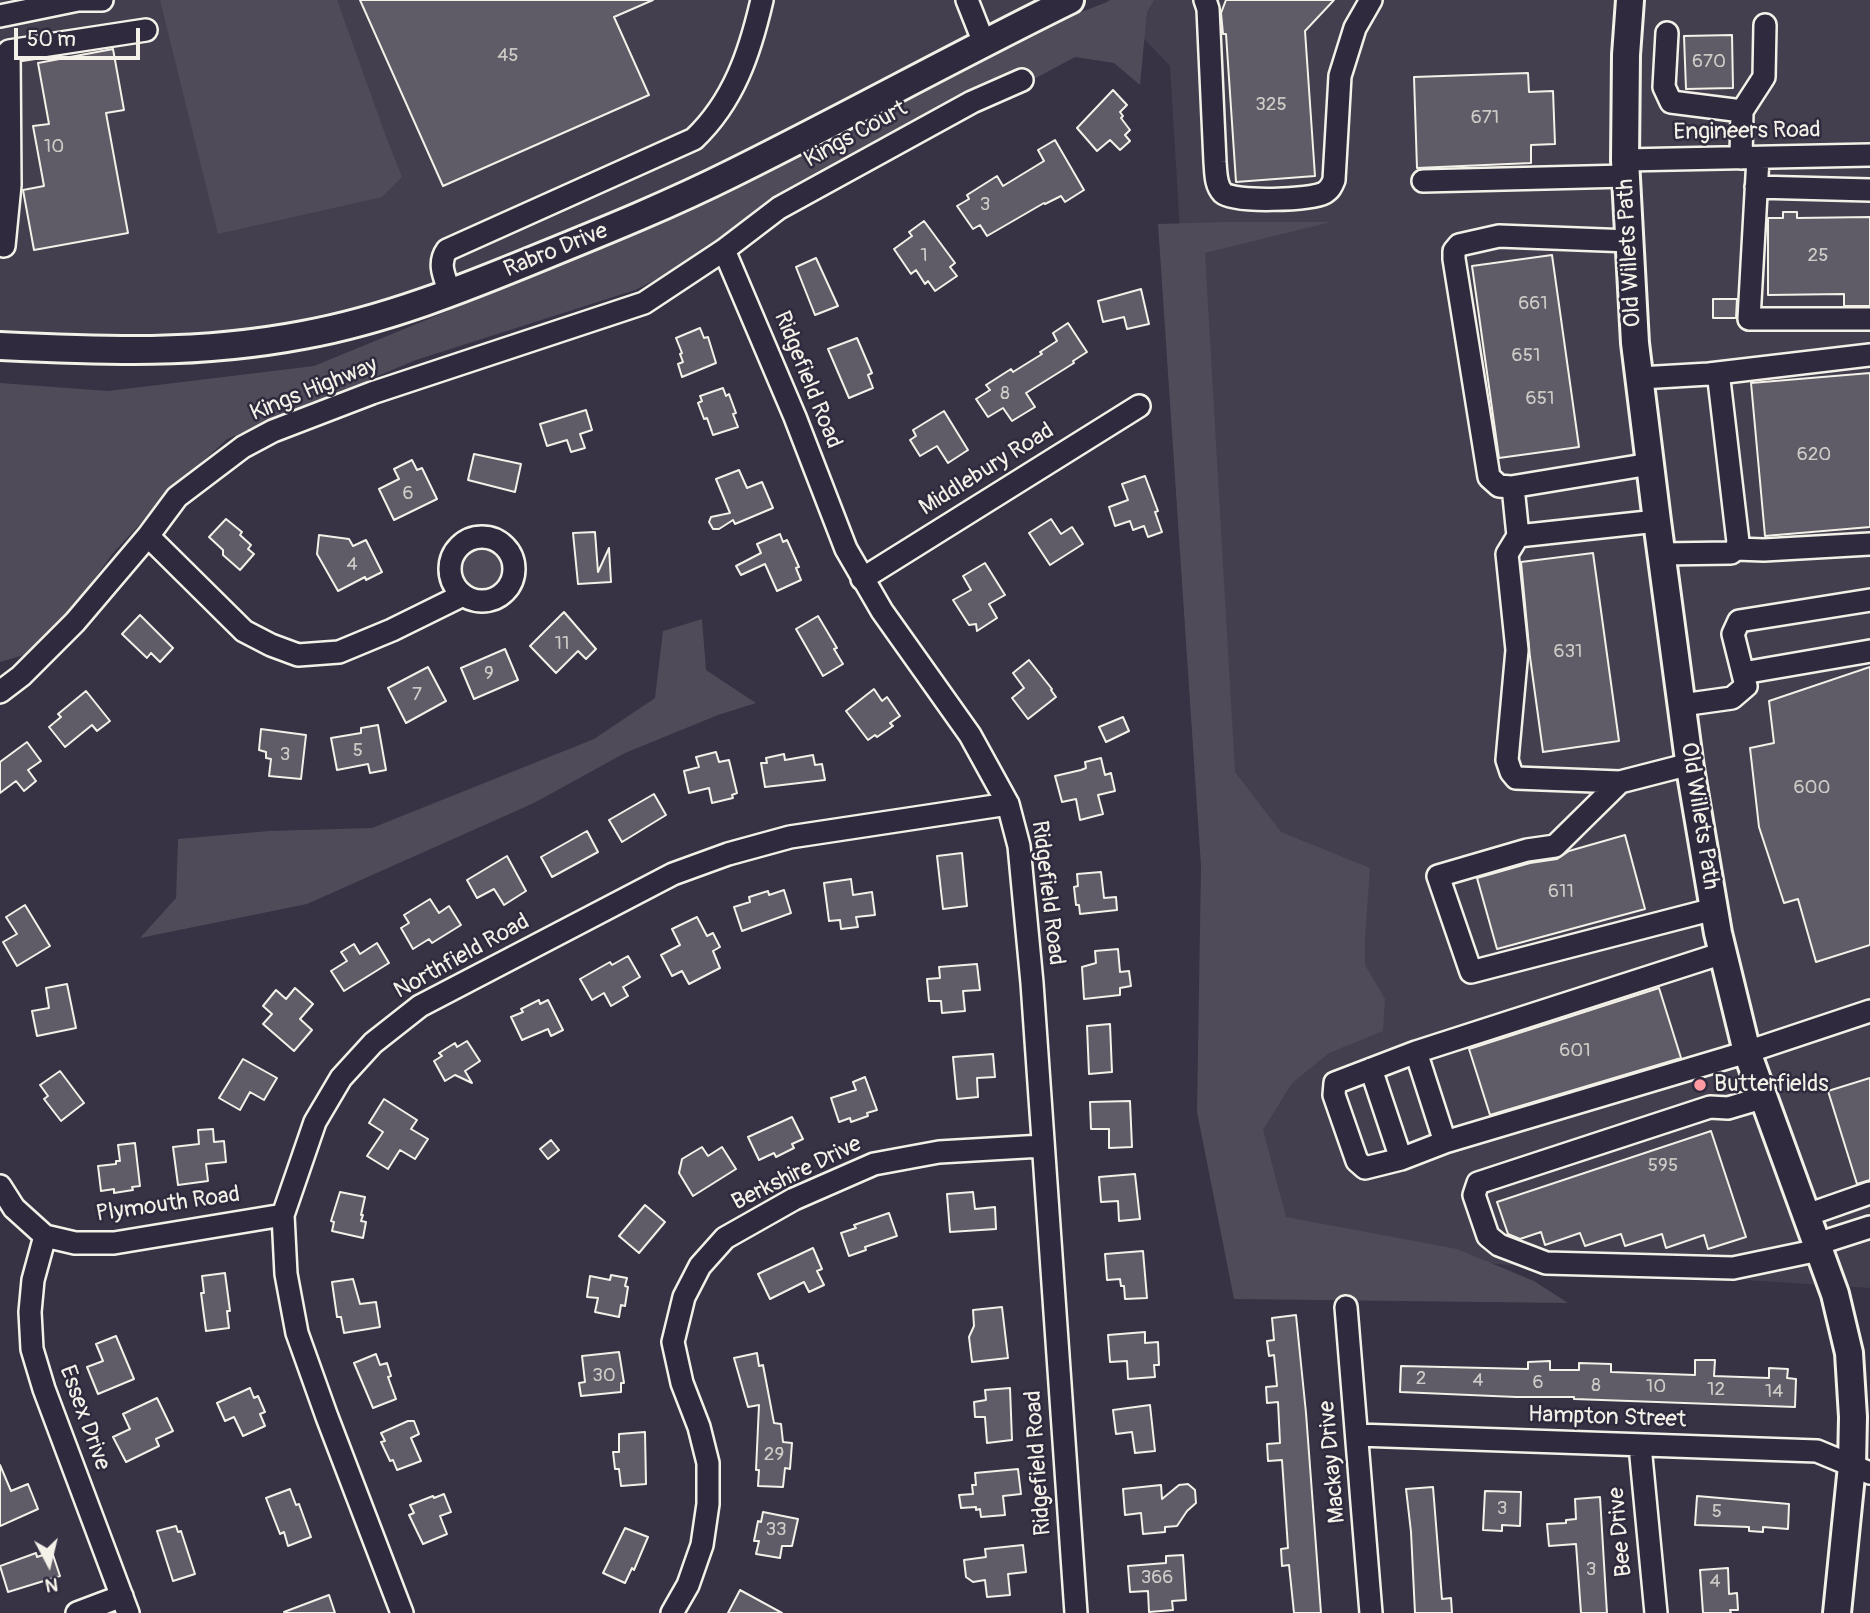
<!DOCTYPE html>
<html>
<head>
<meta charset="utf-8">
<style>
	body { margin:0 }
	#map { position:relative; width:1870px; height:1613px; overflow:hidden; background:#373244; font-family:Pangolin,sans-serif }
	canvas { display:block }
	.north { position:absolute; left:14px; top:1529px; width:70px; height:70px; -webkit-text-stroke:5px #2f2a3d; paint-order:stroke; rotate:173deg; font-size:19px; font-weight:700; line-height:28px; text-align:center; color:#f4f1e8 }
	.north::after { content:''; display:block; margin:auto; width:24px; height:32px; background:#f4f1e8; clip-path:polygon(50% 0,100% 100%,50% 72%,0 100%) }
	.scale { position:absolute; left:14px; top:28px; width:126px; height:32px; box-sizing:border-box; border:4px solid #f4f1e8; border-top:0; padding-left:9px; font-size:21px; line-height:24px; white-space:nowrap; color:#f4f1e8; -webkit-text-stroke:5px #2f2a3d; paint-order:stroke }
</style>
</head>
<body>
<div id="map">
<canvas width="1870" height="1613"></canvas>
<div class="north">N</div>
<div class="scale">50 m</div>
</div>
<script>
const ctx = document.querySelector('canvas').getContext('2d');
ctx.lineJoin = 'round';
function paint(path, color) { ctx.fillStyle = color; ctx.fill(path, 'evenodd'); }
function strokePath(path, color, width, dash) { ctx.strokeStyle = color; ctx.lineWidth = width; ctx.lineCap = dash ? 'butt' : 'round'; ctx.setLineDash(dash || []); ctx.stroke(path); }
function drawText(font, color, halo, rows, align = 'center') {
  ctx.font = font + ' Pangolin,sans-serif'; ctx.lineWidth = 5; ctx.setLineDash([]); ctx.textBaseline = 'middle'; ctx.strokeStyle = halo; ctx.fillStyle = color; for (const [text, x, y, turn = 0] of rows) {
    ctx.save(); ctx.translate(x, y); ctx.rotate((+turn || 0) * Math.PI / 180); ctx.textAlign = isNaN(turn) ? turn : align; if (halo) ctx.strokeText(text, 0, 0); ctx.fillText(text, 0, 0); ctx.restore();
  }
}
paint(new Path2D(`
	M0,0H1050L645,200L370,307L208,339L0,335Z
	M1107,0H1870V1288L1241,1248L1170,66Z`), '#433f4e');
paint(new Path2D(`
	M160,0H337L385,134L402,177L382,197L218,234Z
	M1112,0H1154L1147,12L1140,85L1114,63L1075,57L742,236L635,290L416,360L227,439L170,492L113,553L66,619L31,653L0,662V383L108,391L314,366L667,221L1079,13Z
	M1226,222H1331L1205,253L1235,772L1281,832L1370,868L1365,937V965L1385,999L1383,1031L1329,1053L1292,1083L1263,1130L1286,1217L1457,1249L1534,1281L1568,1303L1234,1299L1197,1112L1201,866L1158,224Z
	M455 568a27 27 0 1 1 54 0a27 27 0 1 1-54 0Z
	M702,619L706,670L756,703L718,715L625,753L534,803L307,904L140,938L176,898L178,839L269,831L372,828L594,739L655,698L663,631Z`), '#504b59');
const building = new Path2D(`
	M360,0H653L614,17L649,95L443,186Z
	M1226,0H1334L1305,31L1315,176L1236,182L1226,34H1223L1221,13Z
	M1732,35L1733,88L1686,89L1684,36Z
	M113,49L124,110L106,113L128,233L34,250L23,190L44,186L33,126L49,124L38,63Z
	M1528,73L1529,92L1553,91L1555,144L1531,145V163L1417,168L1414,77Z
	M1113,90L1127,105L1120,112L1123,116L1121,118L1130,130L1125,135L1130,141L1120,150L1110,140L1097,151L1077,128Z
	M1055,140L1084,190L1065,202L1061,196L1045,204L1044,203L987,236L980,225L973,229L957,206L969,199L967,195L997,176L1003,186L1044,161L1038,150Z
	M1783,212H1797V218L1870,217V306H1844V294L1768,295V218H1783Z
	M924,221L955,263L950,267L957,276L935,291L928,281L925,284L916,270L911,274L894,249L912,236L909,232Z
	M1552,255L1579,447L1499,458L1472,266Z
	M816,258L838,306L815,315L796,267Z
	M1141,289L1149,324L1127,329L1124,317L1103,322L1098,301Z
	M1713,299H1737L1736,318H1713Z
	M1068,323L1087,352L1073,361L1074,363L1026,393L1035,407L1012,421L1003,408L988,417L976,399L990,390L986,385L1011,369L1013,372L1042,354L1040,352L1057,341L1053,333Z
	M700,328L704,338L708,337L716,363L682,377L678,364L683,362L680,354L682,353L676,338Z
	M857,338L872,373L868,375L873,388L849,398L828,349Z
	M1870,373V527L1765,536L1751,383Z
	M723,388L726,396L729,394L736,413L733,414L738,427L713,435L707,418L704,419L698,403L702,401L700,396Z
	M586,410L592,430L580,434L585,448L571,452L567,440L547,446L540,424Z
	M944,411L968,450L948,463L937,446L920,456L910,440L916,436L913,430Z
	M474,454L521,464L515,492L468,480Z
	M412,460L417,470L422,468L437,499L394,520L379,489L399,479L394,469Z
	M739,470L747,488L762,482L773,508L735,524L733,520L719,529H713L709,522L711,517L730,513L716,479Z
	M1145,476L1158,511L1155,512L1162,532L1148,537L1144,526L1133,530L1130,521L1115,526L1109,507L1128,500L1122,484Z
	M226,519L242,532L240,535L251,545L248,549L254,554L240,570L223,555V550L209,537Z
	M1051,519L1061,534L1072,527L1083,544L1050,565L1029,533Z
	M595,532L598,572L609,548L611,582L578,584L573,533Z
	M780,534L783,542L787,540L799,567L796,568L801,580L777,591L765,564L741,575L736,566L761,553L757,544Z
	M319,535L349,539L353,546L366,540L382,572L366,580L365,577L338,591L317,554Z
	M1593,553L1619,741L1543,752L1530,657L1521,562Z
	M985,563L1005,595L989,604L997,618L977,631L976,624L969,625L953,600L971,590L963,576Z
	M564,612L596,649L586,659L578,651L556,673L530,646Z
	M140,615L173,648L160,662L151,653L147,658L122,634Z
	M818,616L837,648L834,649L843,664L823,676L796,629Z
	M505,649L518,680L474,699L461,668Z
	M1029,660L1052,689L1051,690L1056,697L1028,719L1012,698L1024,688L1013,673Z
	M428,667L446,701L406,723L388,688Z
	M1870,667V945L1816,962L1798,899L1784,903L1759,827L1750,748L1774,743L1769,701Z
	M874,689L882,701L887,697L900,716L890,723L893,726L877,737L875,735L868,740L846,711Z
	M86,691L110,721L97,731L92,725L65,747L49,727L61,717L58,714Z
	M1123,717L1129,731L1106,742L1099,727Z
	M378,725L386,770L370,773L368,764L337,770L331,738L361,733V728Z
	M261,729L306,735L301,779L269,776L271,759L266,758V752L259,750Z
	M27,742L41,761L28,770L36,781L24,791L16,781L0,793V762Z
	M716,752L719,762L729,760L737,793L732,795L733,798L712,803L709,788L689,793L684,771L699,767L696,757Z
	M784,754L785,760L813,755L815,765L822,764L825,780L765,787L761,763H767L766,758Z
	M1101,758L1105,775L1111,773L1115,791L1098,795L1103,814L1080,820L1076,799L1062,802L1055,776L1081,770L1086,768L1085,762Z
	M654,794L666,815L622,842L609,820Z
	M587,831L598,852L552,877L541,857Z
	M1625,835L1645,909L1497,949L1477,878L1530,863L1557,859L1569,851Z
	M962,853L967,906L943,909L937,856Z
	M507,856L526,891L504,905L494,889L477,898L467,880Z
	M1101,872L1104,898L1116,897L1117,910L1080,914L1079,905H1076L1074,887L1078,886L1077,874Z
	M851,879L853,895L872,892L875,915L856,917L858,927L841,929L840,920L829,921L824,883Z
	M784,890L791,913L742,931L734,907L750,902L749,897L768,891L769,895Z
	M430,899L439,913L449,906L461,925L432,943L429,939L413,949L401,928L409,923L404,915Z
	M25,905L50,946L17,966L3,942L17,934L6,917Z
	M697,917L707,936L713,933L720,947L713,951L720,968L689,984L682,971L672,976L661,955L680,945L672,929Z
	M377,943L389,963L344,991L331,971L347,961L341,952L354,944L360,954Z
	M1118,949L1120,972L1129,971L1131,986L1120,988V995L1084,999L1082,967L1096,963L1095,951Z
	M628,956L640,977L623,987L628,996L611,1006L604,993L592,1000L580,979L610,962L612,965Z
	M977,964L980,990L963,991L965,1011L942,1013L941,1001H929L927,979L940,978L939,967Z
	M67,984L76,1028L37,1036L32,1011L49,1008L46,988Z
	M295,988L313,1004L300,1019L312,1030L294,1051L263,1024L272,1014L263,1006L276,990L286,999Z
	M1659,988L1681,1058L1490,1115L1469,1049Z
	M539,1000L540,1004L548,1000L563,1030L551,1036L548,1029L522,1040L511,1017L523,1012L521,1009Z
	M1110,1024L1112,1072L1089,1074L1087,1026Z
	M467,1041L480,1061L465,1071L472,1083L455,1075L445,1081L434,1061L442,1056L439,1053L455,1043L457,1047Z
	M993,1054L995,1077L977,1078L978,1097L957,1099L953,1057Z
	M243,1059L277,1078L264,1100L250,1092L240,1110L219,1098Z
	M60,1071L84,1103L61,1121L44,1099L48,1096L40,1085Z
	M865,1077L877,1110L867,1113L868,1116L851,1122L850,1118L839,1122L831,1098L856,1090L853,1082Z
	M1870,1078V1180L1857,1184L1828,1091Z
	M384,1099L417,1120L411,1129L428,1139L415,1159L400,1150L388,1169L367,1156L383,1132L369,1123Z
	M1130,1101L1132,1147L1109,1148V1129H1091L1090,1102Z
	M792,1117L803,1139L792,1144L794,1148L776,1157L774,1153L759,1160L748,1137Z
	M213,1129L214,1142L224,1141L226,1162L206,1164L208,1181L178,1185L173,1147L199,1144L198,1130Z
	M1711,1131L1746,1237L1708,1249L1704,1235L1666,1248L1662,1234L1625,1246L1621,1234L1585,1246L1580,1233L1545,1245L1541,1232L1520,1239L1508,1234L1497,1202Z
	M551,1140L559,1150L548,1159L540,1149Z
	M135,1143L140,1186L132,1187L133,1190L114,1193V1189L101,1191L98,1166L116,1164V1161H120L118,1145Z
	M702,1147L708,1156L722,1147L736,1169L693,1196L679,1173L682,1159Z
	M1135,1174L1140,1219L1119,1221L1118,1201L1101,1202L1099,1177Z
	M340,1192L365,1197L361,1215H363L361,1221L366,1222L363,1238L332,1231L334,1222L331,1221Z
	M973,1192L975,1209L995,1207L996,1229L950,1232L947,1194Z
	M645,1205L665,1222L639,1253L619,1236Z
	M889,1213L897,1236L865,1247L866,1250L849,1256L841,1233L856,1228L854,1225Z
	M813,1248L822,1269L817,1271L824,1285L809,1292L804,1282L770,1299L758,1274Z
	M1143,1251L1147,1298L1125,1299L1124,1286H1121L1120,1279L1107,1280L1105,1254Z
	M225,1273L230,1311H227L229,1328L206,1331L201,1293H204L202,1276Z
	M611,1275L627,1278L625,1286L628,1287L625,1306L621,1305L619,1317L595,1312L598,1298L587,1297L590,1276L610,1280Z
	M353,1279L360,1304L376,1302L380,1327L344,1333L341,1317H337L332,1282Z
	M1002,1307L1008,1358L972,1362L969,1337L974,1326L973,1310Z
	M1296,1315L1306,1413L1321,1613H1294L1289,1565L1282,1566L1281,1549L1288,1548L1282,1460L1268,1461L1267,1444L1280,1443L1278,1402L1267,1403L1266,1387L1277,1386L1274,1355L1269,1356L1267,1341L1274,1340L1272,1318Z
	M1145,1332V1343L1158,1342L1159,1365H1154L1155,1377L1128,1379L1127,1361L1110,1362L1108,1335Z
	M116,1336L134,1379L98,1394L87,1367L103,1361L96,1344Z
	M619,1352L624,1383H621V1392L581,1396L579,1383L585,1382L582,1356Z
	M757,1353L759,1366L763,1365L774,1423L781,1424L783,1442L792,1443L790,1469L785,1468L783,1487L758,1486L759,1470H756L759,1405L748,1407L734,1358Z
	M376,1354L380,1365L387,1363L391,1376L388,1377L396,1399L373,1408L354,1363Z
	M1695,1360H1715L1714,1376L1769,1378V1368L1788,1369L1787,1378L1796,1379L1795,1407L1574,1399V1397H1516L1400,1392L1401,1366L1528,1369V1362L1550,1361V1370H1579V1363L1611,1364V1372L1695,1375Z
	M250,1388L254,1398L258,1396L265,1412L260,1414L265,1426L243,1436L234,1417L225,1421L217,1403Z
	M1010,1388L1012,1440L987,1443L985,1417H975L974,1402L986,1400L985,1390Z
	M157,1398L173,1431L156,1439L159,1446L126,1462L113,1437L130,1429L123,1414Z
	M1150,1405L1155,1451L1135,1453L1132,1432L1116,1434L1113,1410Z
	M408,1421H414L419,1434L411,1438L421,1461L397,1470L393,1460L390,1461L381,1442L385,1441L381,1433Z
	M645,1432L646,1484L621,1486L619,1469H615L613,1452H619V1434Z
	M0,1465L11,1491L28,1484L38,1509L0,1526Z
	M1018,1469L1021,1494L1003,1496L1005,1515L981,1517L980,1509L976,1510V1507L961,1508L959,1495L973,1494L972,1485H976L975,1473Z
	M1188,1484L1195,1490L1196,1503L1187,1511L1177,1526L1165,1527V1532L1143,1534L1141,1513L1125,1515L1123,1489L1161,1485L1162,1499L1179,1485Z
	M1433,1487L1442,1599L1451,1598L1452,1613H1415L1411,1532L1406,1489Z
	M290,1489L296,1505L299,1504L311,1537L288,1546L284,1532L280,1534L266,1498Z
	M1485,1491L1521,1492L1520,1526L1502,1525V1531L1483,1530Z
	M444,1494L451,1512L440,1516L447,1534L423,1544L409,1515L414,1513L410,1505L433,1496L434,1498Z
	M1697,1496L1789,1504L1788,1529L1763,1527V1532L1749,1531V1527L1695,1525Z
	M1600,1497L1607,1613H1581L1576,1544L1549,1546L1547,1524L1566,1523V1520L1576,1519L1575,1499Z
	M763,1512L798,1519L792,1546H782L780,1558L756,1554L759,1541H754L758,1521L761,1522Z
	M176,1526L178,1532L181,1531L195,1574L173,1581L157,1531Z
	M625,1528L648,1537L634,1570L632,1568L625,1583L603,1573Z
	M1023,1545L1026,1572L1008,1574L1010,1595L987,1597L985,1580L973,1582L966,1577L964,1560L986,1557L985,1549Z
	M52,1552L60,1576L8,1592L0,1566L36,1553L37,1557Z
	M1183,1555L1186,1600L1172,1601L1173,1610L1149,1612L1148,1591L1130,1592L1128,1566L1166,1563V1556Z
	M1728,1568L1729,1594L1737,1593L1738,1610H1730L1731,1613H1703L1700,1570Z
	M740,1590L782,1613H728Z
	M329,1595L335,1613H285L284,1612Z`);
paint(building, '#5f5c67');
strokePath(building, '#f4f1e8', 2);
const minor = new Path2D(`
	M967,0L984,43
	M1205,0L1208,9L1215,162C1216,172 1215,185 1223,193C1234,203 1311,200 1324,193C1330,190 1332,185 1334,180L1340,76L1355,28L1371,0
	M0,16L78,0H102
	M1667,33L1664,87L1671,102L1742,111
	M1741,158L1742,111L1764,77L1765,25
	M1758,158L1749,319H1870
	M1625,160L1870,155
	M1423,181L1626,176
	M0,186L10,185L9,51L146,30
	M1756,187L1870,190
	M1630,241L1499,236L1459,245L1454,251V259L1489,477L1499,486L1511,487L1650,464
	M4,246L10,185
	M724,250L795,417L846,549L882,611L970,735L1008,804L1019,846L1032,983L1076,1613
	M450,292C445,278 437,264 447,250L694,139C734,101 750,52 762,0
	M1709,374L1870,355
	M1640,378L1709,374L1715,375L1719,380L1738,542L1736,549L1731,553L1661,554
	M1513,487L1518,536
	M148,536L244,631L271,645L298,655L339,652L392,630L463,595
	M450 569a32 32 0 1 1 64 0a32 32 0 1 1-64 0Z
	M1736,549L1764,550L1870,544
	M862,579L1139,406
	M1743,673L1870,651
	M0,692L21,676L75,622L148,536L177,497L243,447L273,431L372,393L644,303L724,250L779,208L972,102L1022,80
	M1682,705L1732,698L1746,686L1733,634L1739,621L1870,600
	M1690,764L1620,782L1555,846L1527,850L1438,876L1471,972L1714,909
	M1620,782L1516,778L1511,772L1507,760L1517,650L1507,554L1518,536L1657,521
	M1723,953L1416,1052L1445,1142L1747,1052L1870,1011
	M1416,1052L1335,1083L1334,1095L1357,1161L1365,1168L1401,1159L1445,1142
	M1371,1069L1401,1159
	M1765,1097L1728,1108L1710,1107L1478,1183L1474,1195L1488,1236L1499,1245L1546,1263L1733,1268L1819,1250
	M0,1186L14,1208L45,1236L75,1243H114L283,1215
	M1807,1215L1870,1193
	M45,1236L33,1280L30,1312L32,1349L44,1389L128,1613
	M1817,1244L1870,1227
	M1346,1307L1371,1613
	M1358,1435L1817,1451L1870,1473
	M1640,1446L1656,1613
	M77,1613L122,1596
	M402,1613L327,1417L297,1333L286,1274L283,1215L315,1122L341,1078L373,1043L420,1006L673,874L728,854L790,837L1008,804
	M672,1613L688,1585L702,1545L708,1504V1463L699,1427L682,1383L673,1342L684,1297L700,1266L725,1238L794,1199L874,1164L939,1152L1042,1146`);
const major = new Path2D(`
	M1630,0L1626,55L1625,160L1635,343L1657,521L1690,768L1718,933L1747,1052L1835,1294L1849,1353L1853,1417L1852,1466L1837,1613
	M0,346C106,351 198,355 303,335C386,320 465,288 543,256C607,230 671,204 733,173C846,117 956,56 1070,0`);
strokePath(minor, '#f4f1e8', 26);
strokePath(major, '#f4f1e8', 32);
strokePath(minor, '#2f2a3d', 21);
strokePath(major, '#2f2a3d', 26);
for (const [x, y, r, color] of [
	[1700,1085,7,"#ff9aa2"]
]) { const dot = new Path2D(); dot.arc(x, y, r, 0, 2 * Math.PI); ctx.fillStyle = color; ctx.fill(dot); strokePath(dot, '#2f2a3d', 2.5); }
drawText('19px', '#cfccc8', null, [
	["45",508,56],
	["670",1709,62],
	["325",1271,105],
	["671",1485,118],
	["10",54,147],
	["3",985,205],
	["1",924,256],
	["25",1818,256],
	["661",1533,304],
	["651",1526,356],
	["8",1005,394],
	["651",1540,399],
	["620",1814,455],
	["6",408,494],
	["4",352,565],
	["11",562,644],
	["631",1568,652],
	["9",489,674],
	["7",417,695],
	["5",358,751],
	["3",285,755],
	["600",1812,788],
	["611",1561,892],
	["601",1575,1051],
	["595",1663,1166],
	["30",604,1376],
	["2",1421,1379],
	["4",1478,1381],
	["6",1538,1383],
	["8",1596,1386],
	["10",1656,1387],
	["12",1716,1390],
	["14",1774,1392],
	["29",774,1455],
	["3",1502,1509],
	["5",1717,1512],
	["33",776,1530],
	["3",1591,1570],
	["366",1157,1578],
	["4",1715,1582]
]);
drawText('23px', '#f4f1e8', '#2f2a3d', [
	["Engineers Road",1747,132,-1],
	["Kings Court",856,135,-29],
	["Rabro Drive",556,251,-22],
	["Old Willets Path",1630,253,-93],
	["Ridgefield Road",807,380,68],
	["Kings Highway",314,390,-22],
	["Middlebury Road",987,470,-32],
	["Old Willets Path",1699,816,81],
	["Ridgefield Road",1047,893,83],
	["Northfield Road",462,957,-29],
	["Berkshire Drive",797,1174,-26],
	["Plymouth Road",168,1205,-8],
	["Essex Drive",84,1418,70],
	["Hampton Street",1607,1418,2],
	["Mackay Drive",1333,1462,-95],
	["Ridgefield Road",1039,1463,-94],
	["Bee Drive",1621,1532,-95]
]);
drawText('23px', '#f4f1e8', '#2f2a3d', [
	["Butterfields",1714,1085]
], 'left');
</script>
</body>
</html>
